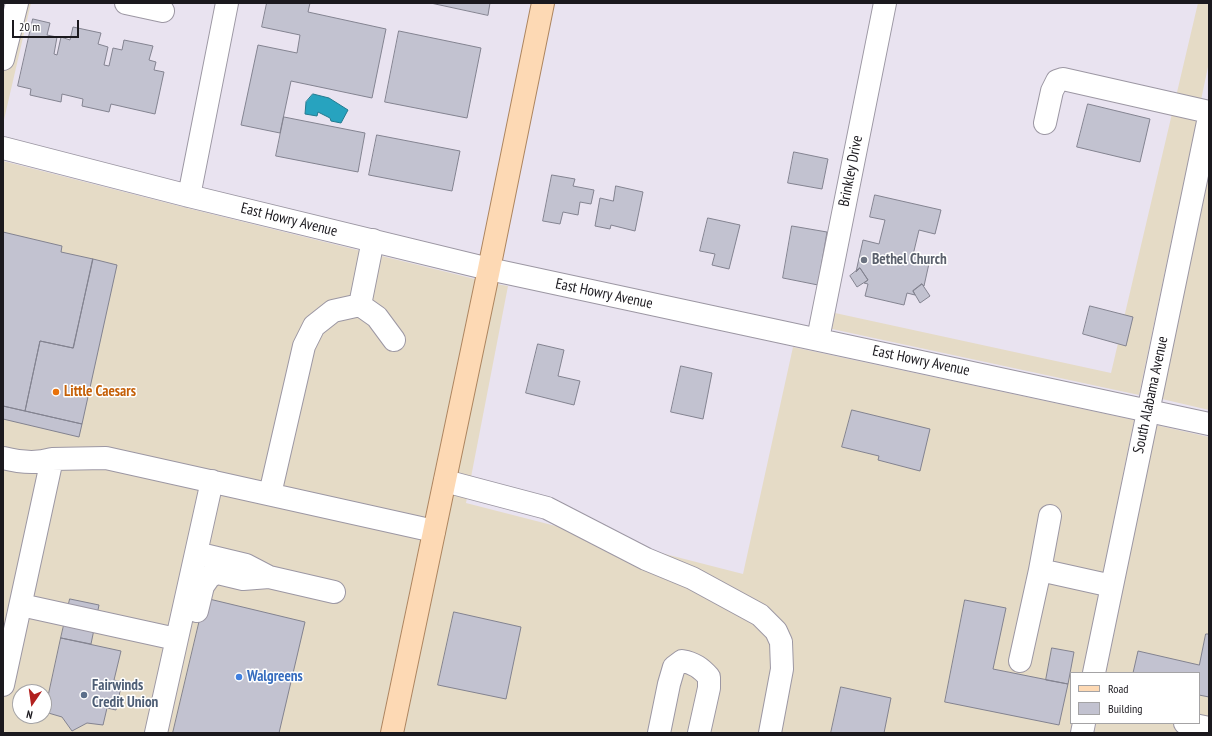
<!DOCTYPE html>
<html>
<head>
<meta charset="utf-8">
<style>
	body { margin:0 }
	#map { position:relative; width:1212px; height:736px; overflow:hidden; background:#e9e3f0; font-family:"PT Sans Narrow",sans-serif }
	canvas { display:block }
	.frame { position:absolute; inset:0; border:4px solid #1b191e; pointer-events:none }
	.legend { position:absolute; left:1070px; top:672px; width:130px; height:52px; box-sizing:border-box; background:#fff; border:1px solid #a4a3a5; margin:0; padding:5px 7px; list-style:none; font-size:12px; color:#1b191e }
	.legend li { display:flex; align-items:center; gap:8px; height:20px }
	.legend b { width:20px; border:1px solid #a4a3a5 }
	.north { position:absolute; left:12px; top:684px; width:40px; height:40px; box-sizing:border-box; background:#fff; border:1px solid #a4a3a5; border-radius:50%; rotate:193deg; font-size:11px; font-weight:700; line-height:16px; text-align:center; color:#1b191e }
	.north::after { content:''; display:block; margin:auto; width:14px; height:18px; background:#b2211f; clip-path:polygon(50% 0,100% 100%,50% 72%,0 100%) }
	.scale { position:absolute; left:12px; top:20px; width:67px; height:18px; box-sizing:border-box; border:2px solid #1b191e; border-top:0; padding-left:5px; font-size:12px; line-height:14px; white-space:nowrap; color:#1b191e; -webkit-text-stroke:3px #fff; paint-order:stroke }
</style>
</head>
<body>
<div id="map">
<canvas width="1212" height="736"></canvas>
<div class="frame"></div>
<ul class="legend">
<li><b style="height:5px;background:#fdd9b4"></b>Road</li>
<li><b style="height:11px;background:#c2c2d0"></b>Building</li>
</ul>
<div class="north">N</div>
<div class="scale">20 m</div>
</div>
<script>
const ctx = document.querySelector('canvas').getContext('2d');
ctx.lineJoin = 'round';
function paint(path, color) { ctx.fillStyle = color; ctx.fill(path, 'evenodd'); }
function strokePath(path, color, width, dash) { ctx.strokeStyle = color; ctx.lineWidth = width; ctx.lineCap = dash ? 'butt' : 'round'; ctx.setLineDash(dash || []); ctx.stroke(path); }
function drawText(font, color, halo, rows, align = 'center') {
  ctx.font = font + ' "PT Sans Narrow",sans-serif'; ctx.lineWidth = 3; ctx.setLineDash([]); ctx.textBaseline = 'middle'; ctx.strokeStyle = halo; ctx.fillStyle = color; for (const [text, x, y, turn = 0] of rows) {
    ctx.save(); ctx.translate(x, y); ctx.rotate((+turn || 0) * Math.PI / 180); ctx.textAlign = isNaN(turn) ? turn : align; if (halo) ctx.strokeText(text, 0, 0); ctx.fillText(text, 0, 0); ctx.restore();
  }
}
paint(new Path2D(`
	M3,3H31L3,124Z
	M1198,3H1209V62L1139,395L832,329L835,313L1111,373Z
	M3,161L187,208L475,279L380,733H3ZM20,692H44V716H20Z
	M1209,174V410L1162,399Z
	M497,284L508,286L466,503L743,574L793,347L1134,420L1083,673H1071V723H1072L1070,733H404Z
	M1156,425L1209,437V733H1094L1096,723H1199V673H1106Z`), '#e5dbc6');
const water = new Path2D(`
	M313,94L329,98L348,110L341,123L331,121L330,118L318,112L317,116L305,114L306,102Z`);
paint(water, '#27a3bf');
strokePath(water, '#237a8f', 1);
const building = new Path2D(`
	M267,3H310L308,12L386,29L372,98L291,81L280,133L241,125L258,45L297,53L300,35L262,27Z
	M431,3H490L488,15Z
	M33,19L50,23L47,35L57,37L54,54L57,55L61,37L70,40L73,27L101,33L98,44L108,47L104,65L109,66L113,48L122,50L124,40L153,46L149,60L156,62L154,70L164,72L155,114L111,104L109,112L82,106L83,99L62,94L61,102L30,95L31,89L18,86Z
	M399,31L481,48L467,118L385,102Z
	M1088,104L1150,119L1140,162L1077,147Z
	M284,117L365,133L358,172L276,156Z
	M377,135L460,151L452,191L369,175Z
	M794,152L828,159L822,189L788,183Z
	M552,175L575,179L573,186L594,190L591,204L580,202L578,215L563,212L560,224L543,221Z
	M616,186L643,192L635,231L611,225L610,229L595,226L600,198L613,201Z
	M875,195L941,210L935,234L919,230L913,255L930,259L924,286L922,284L913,291L915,295L907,293L904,305L865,296L868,284L864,283L868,280L860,268L856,272L863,240L879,244L885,220L870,217Z
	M708,218L740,225L729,269L712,265L715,254L700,251Z
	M792,226L827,232L818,285L783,278Z
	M3,232L62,246L61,252L93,259L73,348L40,341L25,411L3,406Z
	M93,259L117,265L82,424L25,411L40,341L73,348Z
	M860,268L868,280L857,287L850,276Z
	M922,284L930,296L920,303L913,291Z
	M1090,306L1133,317L1126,346L1083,334Z
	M538,344L564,350L558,376L580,381L574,405L526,393Z
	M681,366L712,373L703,419L671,412Z
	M3,406L82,424L79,437L3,419Z
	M852,410L930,429L920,471L878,460L879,456L842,447Z
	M205,598L305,622L279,733H173Z
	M70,599L99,605L91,644L61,638Z
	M965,600L1006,608L993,669L1068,684L1059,725L945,702Z
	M454,612L521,627L506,699L438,685Z
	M1206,634H1209V697L1199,695V673H1133L1138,651L1199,665Z
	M61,638L121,651L114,680L122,682L116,710L107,708L103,725L87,723L72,731L62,717L45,712Z
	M1052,648L1074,652L1068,684L1046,680Z
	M841,687L891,698L884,733H831Z`);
paint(building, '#c2c2d0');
strokePath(building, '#838390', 1);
const minor = new Path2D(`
	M126,3L163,11
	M3,59L17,3
	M1045,123L1052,91L1057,81L1063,79L1209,112
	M3,148L189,196L489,269L1209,424
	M189,196L227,3
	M360,305L373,240
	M818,339L885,3
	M3,458C19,462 36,464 52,459L106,458L434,531
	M445,481L547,508L646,559L692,578L760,615L776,631L781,642L782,669L770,733
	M270,494L304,346L314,326L333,311L360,305L377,317L394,340
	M196,553L246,565L269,577L334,592
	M1040,570L1050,516
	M21,605L176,639
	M197,611L203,586L210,576L218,573L243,579L269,577
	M1020,661L1040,570L1112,586
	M1094,673L1209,117
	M3,685L52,459
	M1185,723L1209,728
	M156,733L212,481
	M659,733L669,684L674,667L682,661C694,663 701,668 709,677V688L699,733
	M1082,733L1084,723`);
const major = new Path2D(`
	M392,733L489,269L543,3`);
strokePath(minor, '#9c97a3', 24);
strokePath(major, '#ad855f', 24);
strokePath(minor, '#fff', 22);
strokePath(major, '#fdd9b4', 22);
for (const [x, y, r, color] of [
	[864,260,4,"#6b7280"],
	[56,392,4,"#e8710a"],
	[239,677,4,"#3f7fe0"],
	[84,695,4,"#5c6f8a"]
]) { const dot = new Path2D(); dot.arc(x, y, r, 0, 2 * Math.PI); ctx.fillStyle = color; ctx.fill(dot); strokePath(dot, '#fff', 1.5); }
drawText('15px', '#1b191e', '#fff', [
	["Brinkley Drive",851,171,-79],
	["East Howry Avenue",289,220,14],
	["East Howry Avenue",604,294,12],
	["East Howry Avenue",921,361,12],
	["South Alabama Avenue",1151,395,-78]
]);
drawText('bold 15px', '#5b616d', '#fff', [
	["Bethel Church",872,260]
], 'left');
drawText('bold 15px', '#c56008', '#fff', [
	["Little Caesars",64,392]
], 'left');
drawText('bold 15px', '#366cbe', '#fff', [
	["Walgreens",247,677]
], 'left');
drawText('bold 15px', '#4e5e75', '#fff', [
	["Fairwinds",92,686],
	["Credit Union",92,703]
], 'left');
</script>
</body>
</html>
